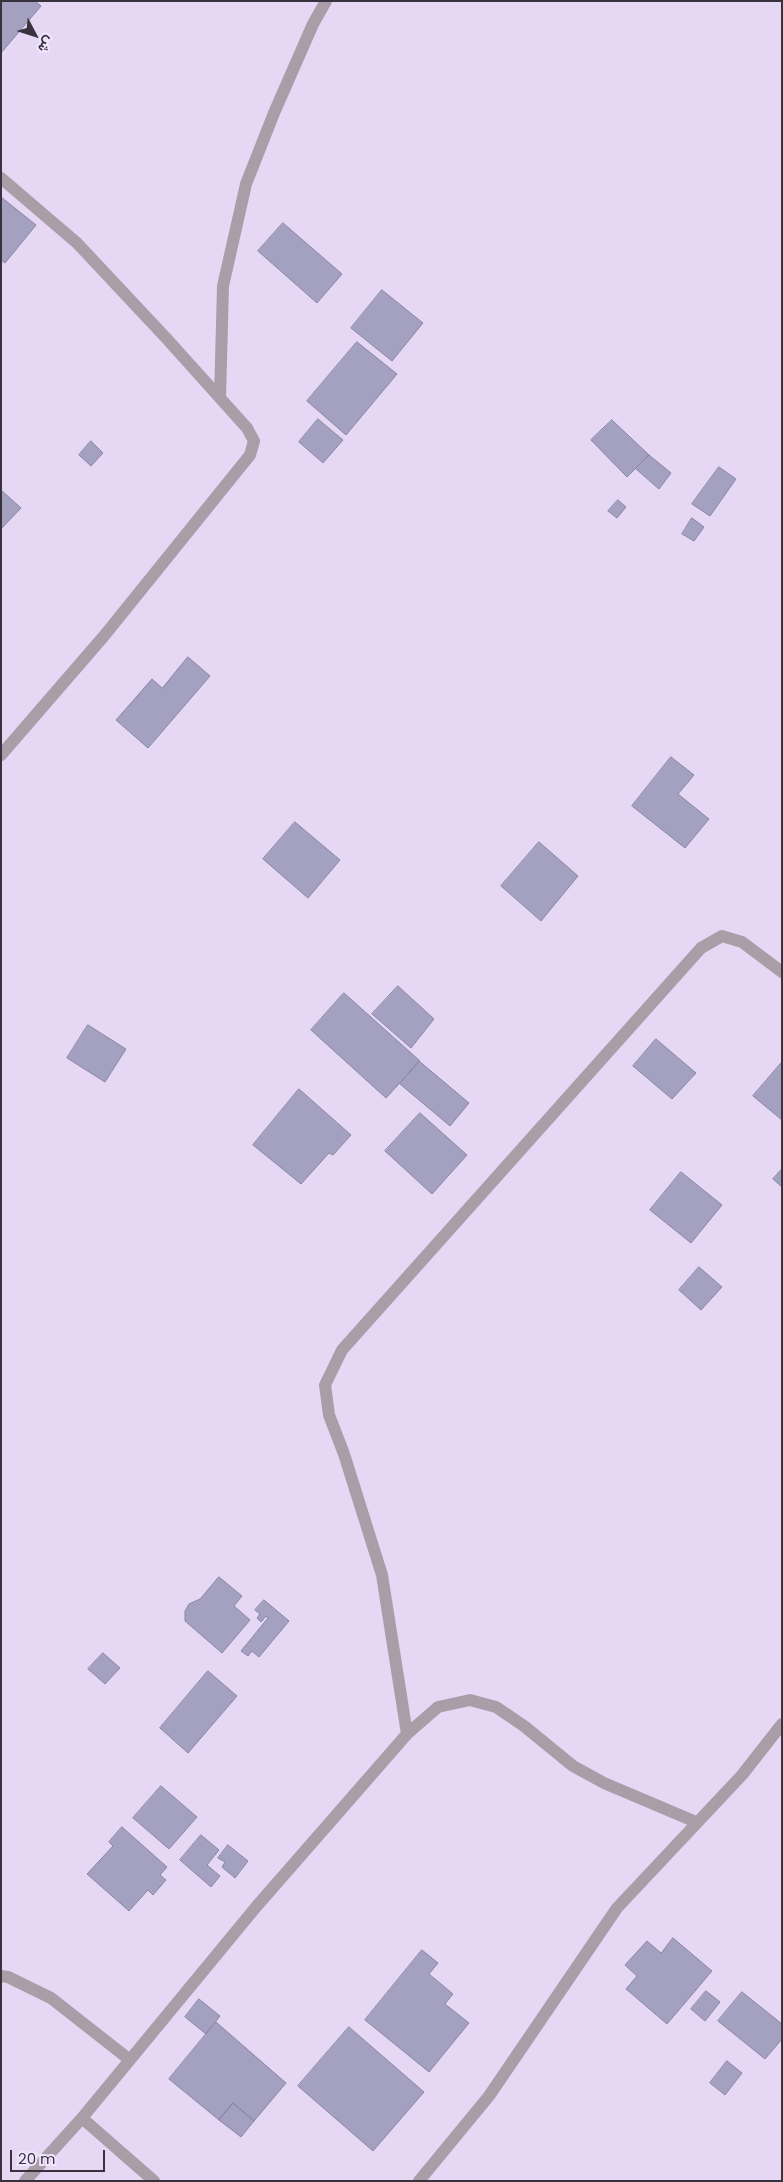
<!DOCTYPE html>
<html>
<head>
<meta charset="utf-8">
<style>
	body { margin:0 }
	#map { position:relative; width:783px; height:2182px; overflow:hidden; background:#e6d7f5; font-family:Poppins,Vazirmatn,sans-serif }
	canvas { display:block }
	.frame { position:absolute; inset:0; border:2px solid #38323e; pointer-events:none }
	.north { position:absolute; left:10px; top:10px; width:50px; height:50px; -webkit-text-stroke:4px #f2e6fe; paint-order:stroke; rotate:130deg; font-size:14px; font-weight:700; line-height:20px; text-align:center; color:#38323e }
	.north::after { content:''; display:block; margin:auto; width:18px; height:22px; background:#38323e; clip-path:polygon(50% 0,100% 100%,50% 72%,0 100%) }
	.scale { position:absolute; left:10px; top:2150px; width:95px; height:22px; box-sizing:border-box; border:2px solid #38323e; border-top:0; padding-left:6px; font-size:15px; line-height:18px; white-space:nowrap; color:#38323e; -webkit-text-stroke:4px #f2e6fe; paint-order:stroke }
</style>
</head>
<body>
<div id="map">
<canvas width="783" height="2182"></canvas>
<div class="frame"></div>
<div class="north">ش</div>
<div class="scale">20 m</div>
</div>
<script>
const ctx = document.querySelector('canvas').getContext('2d');
ctx.lineJoin = 'round';
function paint(path, color) { ctx.fillStyle = color; ctx.fill(path, 'evenodd'); }
function strokePath(path, color, width, dash) { ctx.strokeStyle = color; ctx.lineWidth = width; ctx.lineCap = dash ? 'butt' : 'round'; ctx.setLineDash(dash || []); ctx.stroke(path); }
const building = new Path2D(`
	M1,1H35L41,6L1,53Z
	M1,197L36,225L5,263L1,260Z
	M283,223L342,274L317,303L258,251Z
	M382,290L423,323L392,361L351,328Z
	M357,342L397,374L346,435L307,401Z
	M318,419L343,440L323,463L299,442Z
	M612,420L649,455L627,477L591,440Z
	M91,441L103,453L91,466L79,455Z
	M649,455L671,473L659,489L636,469Z
	M719,467L736,479L710,516L692,504Z
	M1,490L21,508L1,529Z
	M618,500L626,507L617,518L608,511Z
	M692,518L704,527L694,541L682,534Z
	M188,657L210,676L148,748L116,720L152,679L162,688Z
	M671,757L694,775L678,794L709,819L685,848L632,806Z
	M295,822L340,860L308,898L263,859Z
	M539,842L578,876L541,921L501,886Z
	M398,986L434,1019L411,1048L372,1014Z
	M344,993L420,1061L386,1098L311,1030Z
	M88,1025L126,1049L105,1082L67,1058Z
	M656,1039L696,1073L672,1099L633,1066Z
	M419,1061L469,1103L450,1126L400,1084Z
	M782,1062V1120L753,1096Z
	M299,1089L351,1135L333,1155L329,1153L301,1184L253,1145Z
	M420,1113L467,1155L432,1194L385,1151Z
	M782,1169V1187L773,1179Z
	M681,1172L722,1205L691,1243L650,1210Z
	M699,1267L722,1287L701,1310L679,1290Z
	M219,1577L242,1596L234,1606L250,1620L222,1653L185,1621V1611L189,1604L200,1599Z
	M264,1600L289,1621L259,1657L252,1651L248,1656L241,1651L268,1618L266,1616L261,1622L257,1618L260,1614L255,1610Z
	M103,1653L120,1668L105,1684L88,1669Z
	M208,1671L237,1696L188,1753L160,1728Z
	M161,1786L197,1817L169,1849L133,1818Z
	M122,1827L167,1867L160,1875L166,1880L153,1895L148,1890L129,1911L87,1874L113,1846L109,1842Z
	M201,1835L219,1850L207,1865L220,1876L211,1887L180,1860Z
	M228,1845L248,1861L235,1878L222,1867L225,1862L218,1858Z
	M673,1938L712,1971L667,2024L626,1989L637,1976L625,1965L647,1941L661,1953Z
	M422,1950L438,1963L429,1974L453,1994L445,2004L469,2023L429,2072L365,2020Z
	M706,1991L720,2002L705,2021L691,2009Z
	M742,1992L782,2024V2039L765,2059L718,2021Z
	M199,1999L220,2016L206,2034L185,2017Z
	M216,2022L286,2083L254,2121L233,2103L219,2120L169,2079Z
	M349,2027L424,2092L373,2151L298,2086Z
	M727,2061L742,2073L725,2095L710,2083Z
	M233,2103L254,2121L241,2137L219,2120Z`);
paint(building, '#a3a1bf');
strokePath(building, '#8887a3', 1);
strokePath(new Path2D(`
	M1,178L77,243L167,339L247,428L254,441L250,455L104,636L1,755
	M220,398L223,286L246,184L274,113L313,24L326,1
	M407,1734L382,1575L344,1454L329,1415L325,1385L342,1350L701,948L722,936L742,942L782,972
	M1,1976L8,1977L51,1998L130,2060
	M82,2118L154,2181
	M25,2181L82,2118L256,1907L407,1734L438,1707L470,1700L496,1707L524,1726L573,1766L604,1783L696,1822
	M419,2181L489,2096L617,1908L742,1775L782,1724`), '#a99ea8', 12);
</script>
</body>
</html>
